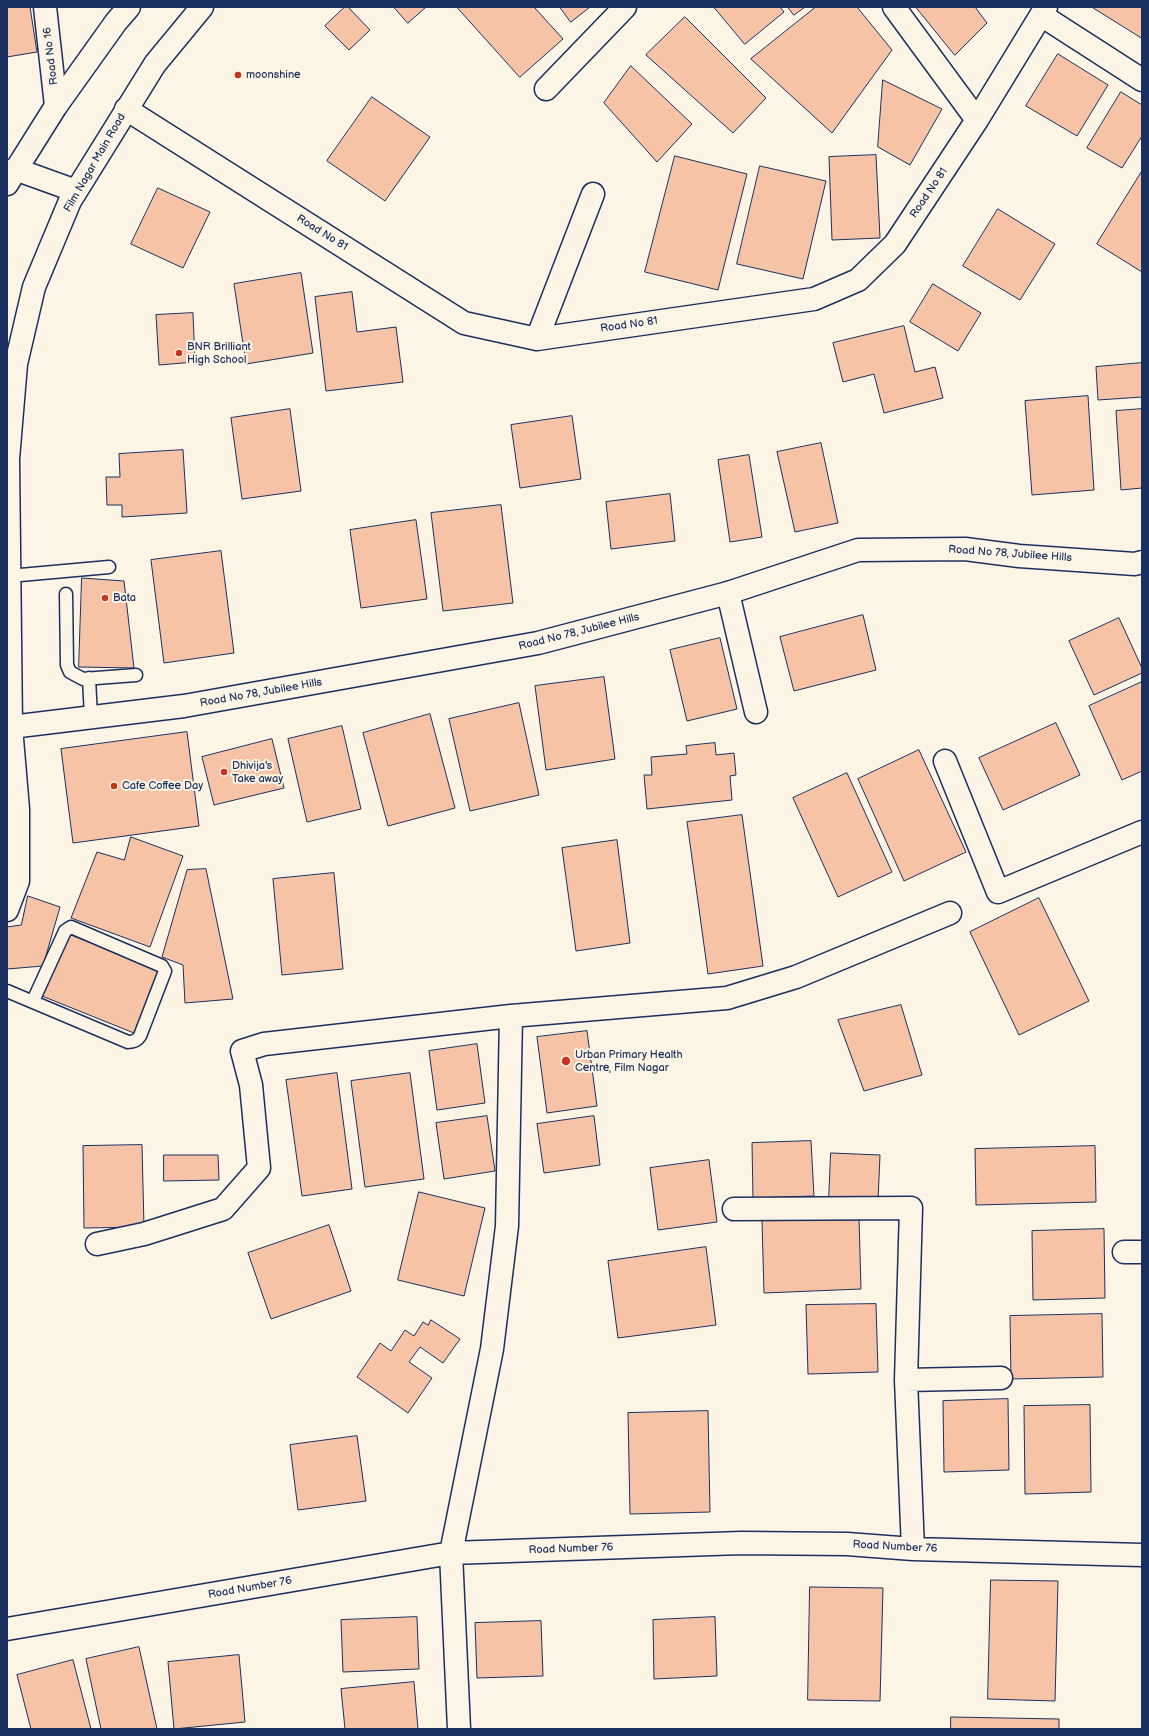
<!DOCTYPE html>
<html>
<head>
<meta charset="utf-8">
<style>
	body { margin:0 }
	#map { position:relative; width:1149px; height:1736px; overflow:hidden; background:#fcf5e5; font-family:"Balsamiq Sans",sans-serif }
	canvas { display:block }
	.frame { position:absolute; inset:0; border:8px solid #1b2f5e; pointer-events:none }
</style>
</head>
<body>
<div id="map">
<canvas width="1149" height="1736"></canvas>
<div class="frame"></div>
</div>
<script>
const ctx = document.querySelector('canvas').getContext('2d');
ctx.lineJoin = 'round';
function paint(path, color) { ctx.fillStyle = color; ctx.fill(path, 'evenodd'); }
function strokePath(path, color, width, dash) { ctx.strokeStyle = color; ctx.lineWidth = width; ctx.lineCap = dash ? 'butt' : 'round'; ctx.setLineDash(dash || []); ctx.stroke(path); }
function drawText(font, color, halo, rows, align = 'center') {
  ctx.font = font + ' "Balsamiq Sans",sans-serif'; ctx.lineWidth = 4; ctx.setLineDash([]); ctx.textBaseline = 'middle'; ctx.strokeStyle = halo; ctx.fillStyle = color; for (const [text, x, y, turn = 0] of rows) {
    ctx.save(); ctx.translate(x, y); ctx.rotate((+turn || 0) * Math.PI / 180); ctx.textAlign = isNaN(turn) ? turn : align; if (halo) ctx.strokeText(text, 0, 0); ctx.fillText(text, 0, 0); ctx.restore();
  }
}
const building = new Path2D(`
	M7,7H30L37,52L7,57Z
	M345,7H348L370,30L349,50L325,26Z
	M394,7H426L408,23Z
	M457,7H534L563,39L520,77Z
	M560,7H590L571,22Z
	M714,7H780L784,12L745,44Z
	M788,7H805L794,15Z
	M816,7H857L892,50L832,133L751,59Z
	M916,7H975L987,23L955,55Z
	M1092,7H1142V38Z
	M685,17L766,98L733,133L646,55Z
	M1058,54L1108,85L1077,136L1026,106Z
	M631,66L692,124L657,162L604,103Z
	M883,80L942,109L910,165L878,147Z
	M1121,92L1142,105V136L1122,168L1087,148Z
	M372,97L430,137L385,201L327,161Z
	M876,155L880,238L832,240L829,157Z
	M675,156L747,174L718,290L645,272Z
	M760,166L826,181L803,279L737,264Z
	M1142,171V272L1097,244Z
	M158,188L210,212L183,268L131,244Z
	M998,209L1055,244L1020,300L963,266Z
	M301,273L313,353L246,364L234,284Z
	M933,284L981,313L958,351L910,322Z
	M352,292L357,332L396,327L403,382L326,391L315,297Z
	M193,313L195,362L159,365L156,315Z
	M904,326L915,372L935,367L943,398L884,413L874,374L843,382L833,343Z
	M1142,363V397L1098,400L1096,367Z
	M1088,396L1094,490L1032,495L1025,401Z
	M290,409L301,491L242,499L231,418Z
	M1142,409V488L1121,490L1116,411Z
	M572,416L581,479L520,488L511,425Z
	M821,443L838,523L795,532L777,452Z
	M183,450L187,513L122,517V505H107L106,477H120L119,454Z
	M749,455L762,537L730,542L718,460Z
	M670,494L675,541L611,549L606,502Z
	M501,505L513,603L443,611L431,513Z
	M416,520L427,599L361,608L350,530Z
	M221,551L234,653L164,663L151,560Z
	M82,578L124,581L134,668L79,667Z
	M863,615L876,670L794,691L780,637Z
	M1119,618L1142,668V673L1094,695L1069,641Z
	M720,638L737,709L687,721L670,650Z
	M604,677L615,759L546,770L535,686Z
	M1142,682V771L1122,780L1089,706Z
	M519,703L539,795L470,811L449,719Z
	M430,714L455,808L388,826L363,733Z
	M1056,723L1080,775L1003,810L979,758Z
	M342,726L361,809L307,822L288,739Z
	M187,732L199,826L73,843L61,749Z
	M272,739L284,788L214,805L202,757Z
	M715,743L716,755L734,753L736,775L730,776L732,800L647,809L644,775H652L651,757L687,754L686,746Z
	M919,750L966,852L904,881L858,779Z
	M847,773L892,872L838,897L793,798Z
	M742,815L763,966L708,974L687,822Z
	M131,837L183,856L150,947L71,918L97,852L124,860Z
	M617,840L630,943L576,951L562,848Z
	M206,869L233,999L185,1003L183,965L162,957L187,870Z
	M334,873L343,969L282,975L273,879Z
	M28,896L60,907L43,966L7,969V927L21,925Z
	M1039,898L1089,1001L1019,1035L970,932Z
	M66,933L160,970L134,1033L42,996Z
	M901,1005L922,1075L864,1091L838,1020Z
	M587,1031L597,1106L547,1113L537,1037Z
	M477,1044L485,1103L437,1110L429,1051Z
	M337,1073L352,1189L302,1196L286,1080Z
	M410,1073L424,1179L365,1187L351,1081Z
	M487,1116L495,1171L444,1179L436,1123Z
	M594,1116L600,1165L544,1173L537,1124Z
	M811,1141L814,1196L753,1198L752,1143Z
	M142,1145L144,1227L84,1228L83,1146Z
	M1095,1146L1096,1202L976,1205L975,1149Z
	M831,1153L880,1155L878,1201L829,1200Z
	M164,1155H218L219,1180L164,1181Z
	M709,1160L717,1222L658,1230L650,1168Z
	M419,1192L485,1208L464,1296L398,1280Z
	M859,1218L861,1289L764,1293L762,1221Z
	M329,1225L351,1291L271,1319L248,1253Z
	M1104,1229L1105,1298L1033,1300L1032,1231Z
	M706,1247L716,1325L618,1338L608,1261Z
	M876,1304L878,1372L808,1374L806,1305Z
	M1102,1314L1103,1377L1011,1379L1010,1316Z
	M431,1320L460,1339L443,1363L420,1347L409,1362L432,1378L408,1413L357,1377L380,1343L391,1351L405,1330L414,1336L423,1322L428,1325Z
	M1008,1399L1009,1470L944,1472L943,1401Z
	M1090,1405L1091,1492L1025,1494L1024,1406Z
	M708,1411L710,1512L630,1514L628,1413Z
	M357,1436L366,1501L298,1510L290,1445Z
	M991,1580L1058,1581L1055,1701L988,1699Z
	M810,1587L883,1588L880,1701L808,1700Z
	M417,1617L419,1669L343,1672L341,1620Z
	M715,1617L717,1676L654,1679L653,1620Z
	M541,1621L543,1676L477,1678L475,1623Z
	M139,1647L157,1729H101L86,1659Z
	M239,1655L245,1722L174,1729L168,1662Z
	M73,1660L91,1729H31L17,1675Z
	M414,1682L418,1729H345L341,1689Z
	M951,1717L1059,1719V1729H951Z`);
paint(building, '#f6c3a6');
strokePath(building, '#1b2f5e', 1);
const service = new Path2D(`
	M9,576L109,567
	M66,594L67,665L70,672L83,679L136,675
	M89,678L91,717
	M7,991L128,1042C133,1042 137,1041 140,1036L165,971L162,966L71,927L65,931L33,1001`);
const minor = new Path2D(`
	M45,7L56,106
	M894,7L977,120
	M1041,15L1142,80
	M546,89L625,7
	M126,109L464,323L537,339L814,299L858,280L895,244L977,120L1046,7
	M537,339L593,194
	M728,593L756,712
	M945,761L998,892L1142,832
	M734,1209L911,1208L906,1380L913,1549
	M97,1244L144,1234L223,1209L259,1168L251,1085L242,1051L264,1044L511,1016L727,998L796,977L950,913
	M1124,1252H1142
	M906,1380L1001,1378
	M7,1629L451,1553L741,1543L847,1544L913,1549L1142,1555
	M459,1729L451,1553L492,1349L507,1226L511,1016`);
const secondary = new Path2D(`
	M15,169L76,191
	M7,184L56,106L116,22L129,7
	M11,727L184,706L538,643L728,593L858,550L965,549L1019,556L1135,564L1142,562
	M7,910L18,881V809L11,727L8,459L16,364L34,287L70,201L155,64L202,7`);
strokePath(service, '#1b2f5e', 15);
strokePath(minor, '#1b2f5e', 25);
strokePath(secondary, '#1b2f5e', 25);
strokePath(service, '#fcf5e5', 12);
strokePath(minor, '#fcf5e5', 22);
strokePath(secondary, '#fcf5e5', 22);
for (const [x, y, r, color] of [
	[238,75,4,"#c8321e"],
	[179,353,4,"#c8321e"],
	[105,598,4,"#c8321e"],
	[224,772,4,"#c8321e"],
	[114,786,4,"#c8321e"],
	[566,1061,5,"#c8321e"]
]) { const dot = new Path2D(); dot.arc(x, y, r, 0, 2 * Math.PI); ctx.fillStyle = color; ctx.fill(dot); strokePath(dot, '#fcf5e5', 1.5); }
drawText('11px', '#1b2f5e', '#fcf5e5', [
	["Road No 16",51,56,-97],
	["Film Nagar Main Road",95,163,-60],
	["Road No 81",929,193,-56],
	["Road No 81",322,233,32],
	["Road No 81",629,325,-8],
	["Road No 78, Jubilee Hills",1010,554,4],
	["Road No 78, Jubilee Hills",579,632,-14],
	["Road No 78, Jubilee Hills",261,693,-10],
	["Road Number 76",895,1547,3],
	["Road Number 76",571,1549,-2],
	["Road Number 76",250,1588,-10]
]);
drawText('11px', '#1b2f5e', '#fcf5e5', [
	["moonshine",246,75],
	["BNR Brilliant",187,347],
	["High School",187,360],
	["Bata",113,598],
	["Dhivija's",232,766],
	["Take away",232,779],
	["Cafe Coffee Day",122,786],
	["Urban Primary Health",575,1055],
	["Centre, Film Nagar",575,1068]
], 'left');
</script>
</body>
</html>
